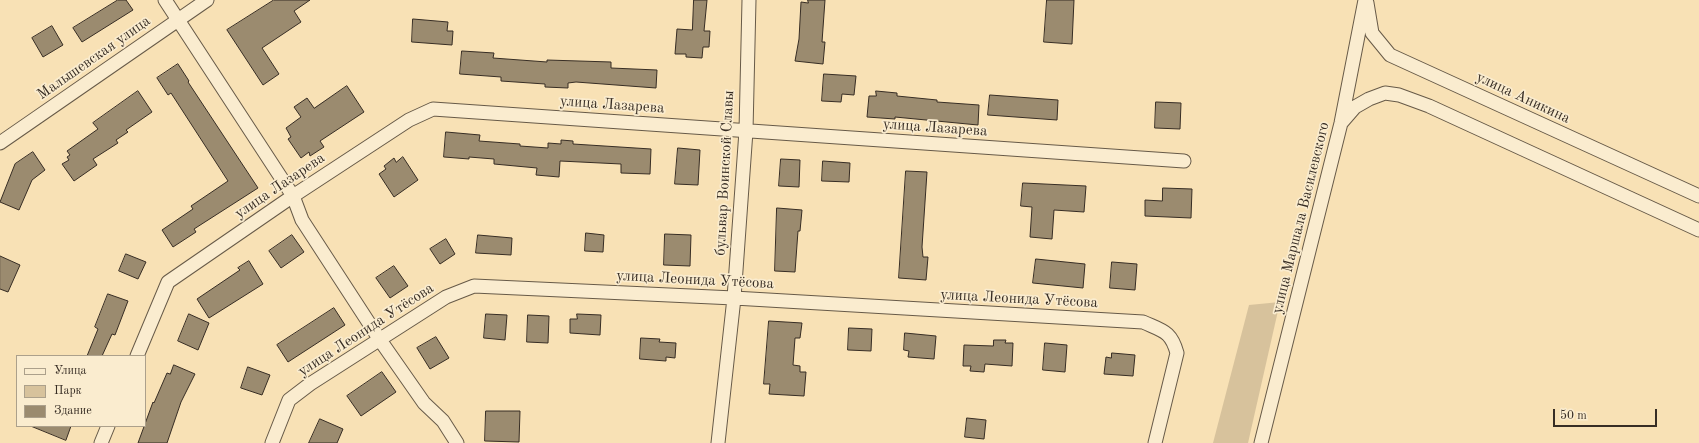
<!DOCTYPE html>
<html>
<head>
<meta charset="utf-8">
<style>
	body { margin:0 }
	#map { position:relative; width:1699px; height:443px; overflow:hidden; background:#f8e1b5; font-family:"Old Standard TT",serif }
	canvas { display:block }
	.legend { position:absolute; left:16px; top:355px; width:130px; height:72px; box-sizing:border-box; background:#faeccf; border:1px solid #aca08b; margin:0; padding:5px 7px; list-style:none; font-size:12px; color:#372d24 }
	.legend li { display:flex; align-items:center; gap:8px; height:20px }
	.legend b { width:20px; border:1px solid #aca08b }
	.scale { position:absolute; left:1553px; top:409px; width:104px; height:18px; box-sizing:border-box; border:2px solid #372d24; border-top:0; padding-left:5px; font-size:12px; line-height:14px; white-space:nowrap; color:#372d24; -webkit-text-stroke:3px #faeccf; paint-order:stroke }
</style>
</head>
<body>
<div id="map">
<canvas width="1699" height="443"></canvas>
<ul class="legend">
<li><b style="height:5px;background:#faeccf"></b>Улица</li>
<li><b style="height:11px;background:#d7c29c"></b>Парк</li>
<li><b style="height:11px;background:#9b8b6f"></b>Здание</li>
</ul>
<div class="scale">50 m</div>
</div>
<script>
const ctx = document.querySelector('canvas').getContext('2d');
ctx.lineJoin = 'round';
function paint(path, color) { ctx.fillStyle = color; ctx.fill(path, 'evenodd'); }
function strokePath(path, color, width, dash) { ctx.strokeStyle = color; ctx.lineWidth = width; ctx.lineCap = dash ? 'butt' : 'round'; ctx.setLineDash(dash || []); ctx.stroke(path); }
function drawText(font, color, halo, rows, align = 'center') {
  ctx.font = font + ' "Old Standard TT",serif'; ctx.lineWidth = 3.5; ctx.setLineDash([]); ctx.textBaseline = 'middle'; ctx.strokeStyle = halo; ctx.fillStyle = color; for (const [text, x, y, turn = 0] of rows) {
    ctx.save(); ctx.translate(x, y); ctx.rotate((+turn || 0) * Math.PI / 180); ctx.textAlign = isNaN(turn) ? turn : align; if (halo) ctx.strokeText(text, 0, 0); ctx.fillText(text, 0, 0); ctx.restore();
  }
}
paint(new Path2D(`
	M1280,302L1248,443H1213L1249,305Z`), '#d7c29c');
const building = new Path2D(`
	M118,0H126L133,10L82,42L73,28Z
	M274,0H310L294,11L301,22L262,48L279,74L263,85L227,30Z
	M694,0H707L704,31H710L709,47H703L702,58L686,57V54H675L677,29L692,30Z
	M808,0H825L822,42H825L823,64L795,61L799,39L801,2L808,3Z
	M1047,0H1074L1072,44L1044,42Z
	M413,19L448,22L447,31H453L452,45L412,42Z
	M52,26L63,45L43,57L32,38Z
	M462,51L494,53L493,58L547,62V60L611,62V68L657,70L656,88L576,82L568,83V88L545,87V84L501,81V77L460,74Z
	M178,64L189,81L188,82L258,188L194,229L196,232L173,247L162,230L193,209L191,206L228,181L171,93L168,95L157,78Z
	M824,74L856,76L854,95L842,94L841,102L822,101Z
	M347,86L364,112L320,141L324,147L310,156L309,152L301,158L288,139L291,137L286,128L301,117L294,107L307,98L314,108Z
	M138,91L152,112L126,130L128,132L116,140L118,143L93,159L97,165L74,181L62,164L69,160L67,157L70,155L67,151L98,129L93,123Z
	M876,91L897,93V96L937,100V102L979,105L978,125L895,117V119L867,117L869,96H876Z
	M990,95L1058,100L1057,120L988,115Z
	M1156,102L1181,103L1180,129L1155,128Z
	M446,132L480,135L479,141L520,144V146L548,148V143L561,144V140L573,141V144L651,149L650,174L621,173V164L560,161L559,177L536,175L537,168L494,164V159L469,157V159L444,157Z
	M678,148L700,150L698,185L675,184Z
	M33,152L45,170L32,180L19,210L0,202L15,164Z
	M403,157L418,180L394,197L379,174L386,169L384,166L394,158L396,162Z
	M781,159L800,160L799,187L779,186Z
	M823,161L850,163L849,182L822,181Z
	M906,171L927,172L922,247L923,257H928L926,280L899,278Z
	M1023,183L1086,186L1084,212L1054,210L1052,239L1030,237L1032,207L1021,206Z
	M1163,188L1192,189L1191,218L1145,216V200L1162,201Z
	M777,208L802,210L800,231H798L795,272L775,271Z
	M586,233L604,235L603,252L585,251Z
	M665,234L691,235L690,266L664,265Z
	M292,235L304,252L281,268L269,251Z
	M478,235L512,238L511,255L476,253Z
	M446,239L455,254L440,264L430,249Z
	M126,254L146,262L138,279L119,271Z
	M0,256L20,265L8,292L0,289Z
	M1036,259L1085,264L1083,288L1033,283Z
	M249,261L263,284L209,318L197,299L240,270L238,268Z
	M1112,262L1137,264L1135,290L1110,288Z
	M394,266L408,286L390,298L376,278Z
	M108,294L128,301L115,335L112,334L102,356H87L98,329L95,327Z
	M334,308L345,325L288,362L277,345Z
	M189,314L209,323L198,350L178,341Z
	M486,314L507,315L505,340L484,338Z
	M577,314L601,315L600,335L570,333V319H577Z
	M528,315L549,316L548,343L527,342Z
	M769,321L802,323L800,338H795L793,365L800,366V372H806L804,396L769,394L770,384H764Z
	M849,328L872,329L871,351L848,350Z
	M905,333L936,336L934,359L908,357L909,351L904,350Z
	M436,337L449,358L430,369L417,348Z
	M641,338L660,339L659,342L676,343L675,358L666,357V361L640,359Z
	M994,340H1006L1005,343H1013L1012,366L985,364L984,372L970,371L971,366H963L964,345L993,346Z
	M1045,343L1067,345L1065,372L1043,370Z
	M1112,353L1135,355L1133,376L1104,374L1106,357L1111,358Z
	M174,365L195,374L181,402L167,443H138L153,402L154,403L167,373L170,374Z
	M248,367L270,375L262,395L241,388Z
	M382,372L396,392L361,416L347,396Z
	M486,411H520L519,442L485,441Z
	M967,418L986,420L984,439L965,437Z
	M320,419L343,429L337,443H309Z
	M31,426H71L66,440Z`);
paint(building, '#9b8b6f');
strokePath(building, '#372d24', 1);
const minor = new Path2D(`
	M165,0L293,196L302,220L380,340L424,403L443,421L457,443
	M1367,3L1372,33L1390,55L1699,196
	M1342,122L1355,107L1369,99L1385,93L1399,95L1429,106L1699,230
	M0,143L207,0
	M137,356L168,282L293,196L409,120L433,109L1184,161
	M101,443L108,426
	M272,443L289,400L310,384L446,297L474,286L734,298L1143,322C1163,331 1171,331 1177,353L1155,443
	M718,443L734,298L746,131L749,0
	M1261,443L1341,123L1365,0`);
strokePath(minor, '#675a48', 15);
strokePath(minor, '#faeccf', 13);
drawText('15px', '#372d24', '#faeccf', [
	["Малышевская улица",94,58,-35],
	["улица Аникина",1523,98,25],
	["улица Лазарева",612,105,4],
	["улица Лазарева",935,128,4],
	["бульвар Воинской Славы",725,173,-87],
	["улица Лазарева",280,186,-34],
	["улица Маршала Василевского",1301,218,-76],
	["улица Леонида Утёсова",695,280,3],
	["улица Леонида Утёсова",1019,299,3],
	["улица Леонида Утёсова",366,330,-33]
]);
</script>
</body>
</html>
